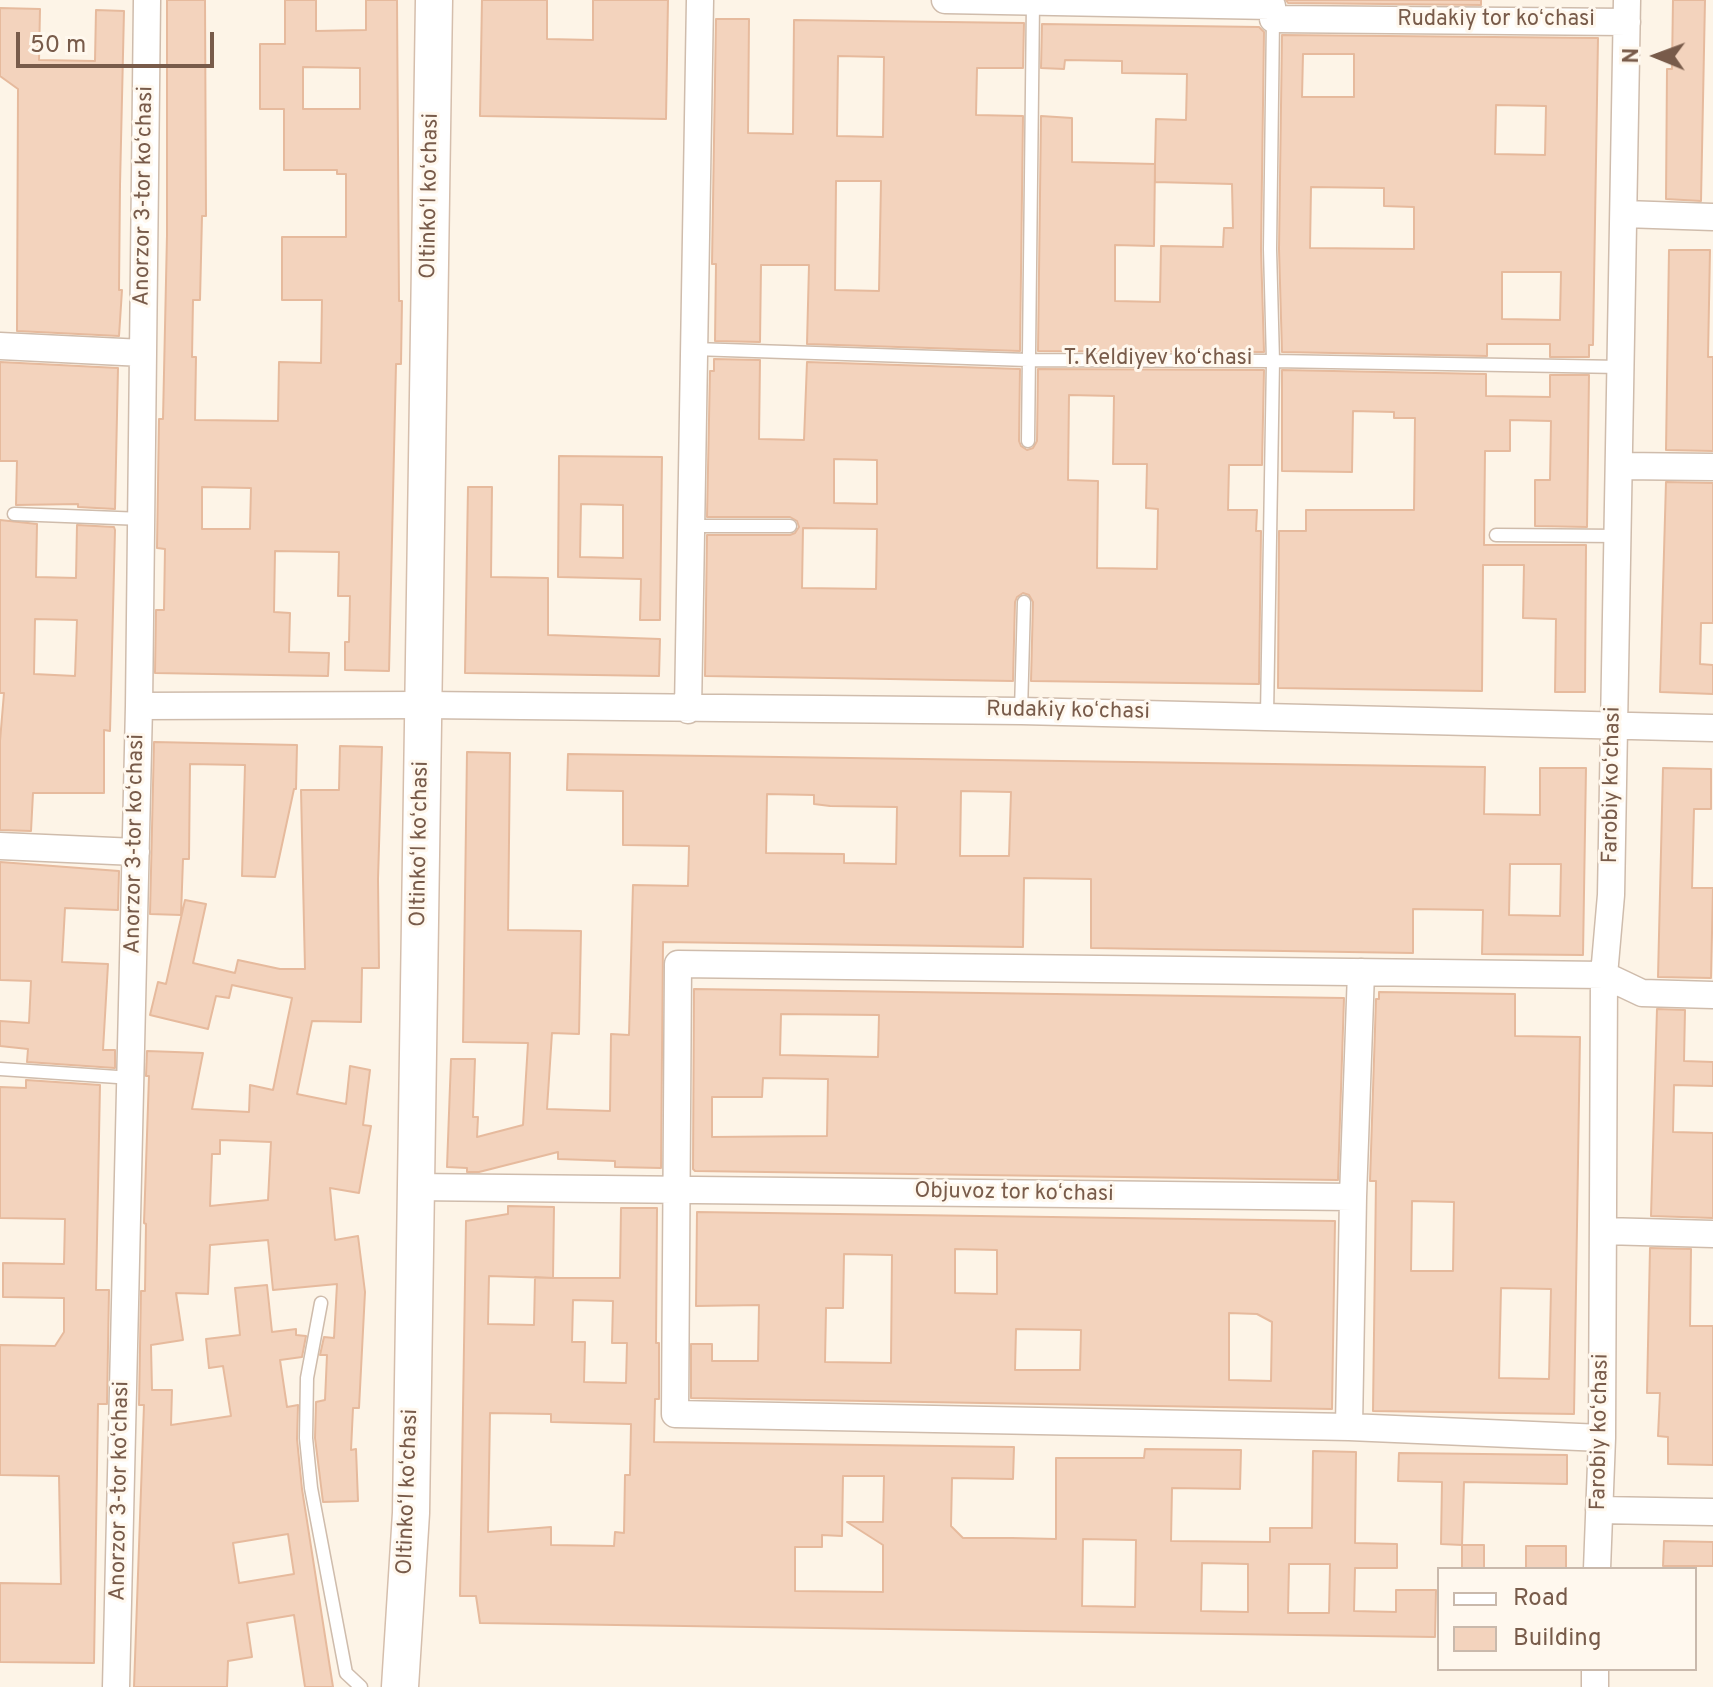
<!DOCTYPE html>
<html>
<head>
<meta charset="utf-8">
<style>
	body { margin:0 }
	#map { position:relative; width:1713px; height:1687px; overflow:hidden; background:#fdf4e7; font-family:Overpass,sans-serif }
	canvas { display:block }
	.legend { position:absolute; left:1437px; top:1567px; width:260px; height:104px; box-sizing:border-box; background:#fff8ee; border:2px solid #c9b9ac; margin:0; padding:10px 14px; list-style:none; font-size:24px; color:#785b4a }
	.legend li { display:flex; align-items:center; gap:16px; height:40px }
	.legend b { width:40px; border:2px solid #c9b9ac }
	.north { position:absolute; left:1617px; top:16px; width:80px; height:80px; -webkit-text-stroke:6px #fff8ee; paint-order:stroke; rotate:271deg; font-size:22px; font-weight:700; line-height:32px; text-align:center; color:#785b4a }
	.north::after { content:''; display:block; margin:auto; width:28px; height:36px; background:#785b4a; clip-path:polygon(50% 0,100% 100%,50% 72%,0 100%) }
	.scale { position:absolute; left:16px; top:32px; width:198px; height:36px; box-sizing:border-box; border:4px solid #785b4a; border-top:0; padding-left:10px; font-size:24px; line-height:28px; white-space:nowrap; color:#785b4a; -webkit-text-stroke:6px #fff8ee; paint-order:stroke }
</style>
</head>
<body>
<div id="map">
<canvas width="1713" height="1687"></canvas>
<ul class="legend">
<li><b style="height:10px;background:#fff"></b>Road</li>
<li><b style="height:22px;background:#f3d3bd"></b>Building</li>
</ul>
<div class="north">N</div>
<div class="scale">50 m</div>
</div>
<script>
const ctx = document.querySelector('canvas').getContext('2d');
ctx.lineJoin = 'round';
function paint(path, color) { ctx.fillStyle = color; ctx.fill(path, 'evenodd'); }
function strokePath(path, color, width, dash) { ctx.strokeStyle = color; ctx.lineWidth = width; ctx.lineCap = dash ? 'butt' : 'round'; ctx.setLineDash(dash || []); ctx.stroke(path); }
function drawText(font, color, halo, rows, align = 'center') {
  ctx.font = font + ' Overpass,sans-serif'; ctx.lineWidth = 6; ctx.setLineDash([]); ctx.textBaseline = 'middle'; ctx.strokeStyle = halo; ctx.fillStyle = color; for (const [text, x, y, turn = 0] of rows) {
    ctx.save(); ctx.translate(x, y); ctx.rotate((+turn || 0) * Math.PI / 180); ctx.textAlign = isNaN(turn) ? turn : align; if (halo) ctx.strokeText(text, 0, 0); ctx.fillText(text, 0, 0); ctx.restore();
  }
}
const building = new Path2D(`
	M167,0H205L206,216H202L200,300H193L192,357H196L195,420L278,421L279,362L321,363L322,300H282V237H346V174H337V170H284V109H260V44H285V0H316V31L366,30V0H397L399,301H402L401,364H396L389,671L345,670V642H349L350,596H338L339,552L275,551L274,612L290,613L289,652L329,653L328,676L155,673L156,610H164L165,549L157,548L159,419H163L167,235ZM303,67L360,68V109H303ZM202,487L251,488L250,529H202Z
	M482,0H547V39L593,40V0H668L666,119L480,116Z
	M1286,0H1481V5L1288,3Z
	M1673,0H1705L1701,201L1666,199L1667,69H1672Z
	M0,8L40,9L39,60L95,61L96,10L124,11L120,185L119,290H122L119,336L17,331L18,89L0,76Z
	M716,19H749L748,133L793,134L794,20L1024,23L1023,68H977L976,115L1023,116L1020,351L807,344L809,265H761L760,342L715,341L716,264H712ZM838,56L884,57L883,137L837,136ZM836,181H881L879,291L835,290Z
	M1042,24L1259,27L1264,32L1261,249L1264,352L1038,351L1041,116L1072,118V162L1155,164L1156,119L1186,120L1187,74L1122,73V61L1065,60L1064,69L1041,68ZM1155,164V182L1232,184L1233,228H1224L1223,247L1161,246L1160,302L1115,301V245L1154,246Z
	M1282,35L1598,38L1593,345H1589V357H1550V344H1487V356L1282,352L1279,249ZM1303,54H1354V97H1302ZM1496,105L1546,106L1545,155L1495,154ZM1311,187L1384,188V206L1414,207V249L1310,248ZM1502,272H1561L1560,320L1502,319Z
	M1669,250H1710L1708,357H1713V451L1666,450Z
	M714,359L760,360L759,439L804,440L807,362L1020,369L1019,441L1021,446L1027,450L1033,448L1037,441L1038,369L1264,370L1262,465H1229L1228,510H1257L1256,531H1261L1259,684L1031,681L1033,602L1029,595L1023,593L1017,597L1015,602L1013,681L705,676L707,535H790L795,533L799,527L797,521L790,517H707L710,371H714ZM1069,395L1114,396L1113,464H1147L1146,508L1158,509L1157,569L1097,568L1098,481L1068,480ZM834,459L877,460V504L834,503ZM803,528L877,529L876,589L802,588Z
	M0,362L118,368L115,509L78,507V504L16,505L17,461H0Z
	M1282,370L1486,374V396L1550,397V375H1589L1587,527L1535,526V480H1550L1551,421L1510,420V451H1485L1484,545H1586L1585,692H1555L1556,619L1523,618L1524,565H1483L1482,691L1278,688L1279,531H1306V510H1414L1415,418H1394V412L1353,411L1352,472L1282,471Z
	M559,456L662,457L660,620H640L641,579L558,577ZM581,504L623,505V558L580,557Z
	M1666,482L1713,483V623H1701L1700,664L1713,665V694L1660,692Z
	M468,487H492L491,577L548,578V635L660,639L659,676L465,673Z
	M0,520L37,524L36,577L76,578L77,525L114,527L115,530L110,731L104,730V793H33L31,831L0,830V741L4,693H0ZM35,619L77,620L75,676L34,674Z
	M154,742L297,745L296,789H294L275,877L242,876L245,765L190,764L189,859H183L181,915L150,914Z
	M340,746L382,747L378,879L379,968H362L361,1022L312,1021L297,1094L346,1104L350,1066L370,1070L363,1125L371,1126L359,1193L330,1188L335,1240L358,1236L365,1292L359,1408H353L351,1450L356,1449L358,1501L323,1502L315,1438L316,1402L325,1400L327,1355H320L324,1337L334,1338L337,1284L273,1290L268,1240L210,1245L208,1294L176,1293L183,1340L151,1345L152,1390H172L171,1425L231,1416L223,1366L209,1368L206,1339L240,1335L235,1288L267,1285L272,1332L296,1329V1335L306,1336L302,1357L280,1360L287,1407L298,1405L297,1439L302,1489L333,1687H305L294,1615L247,1623L252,1657L228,1661L227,1687H134L144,1405H139L141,1291H145L146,1224L144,1223L149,1076H146L147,1051L203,1053L192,1109L249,1112L250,1085L273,1090L292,998L232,985L229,998L216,996L208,1029L150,1015L158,982L166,984L185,900L206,904L193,963L235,973L238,960L280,969H305L301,790H339ZM220,1140L271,1142L268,1200L210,1206L212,1154H220ZM288,1534L294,1574L239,1583L233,1543Z
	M467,752L510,753L508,930L581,931L579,1034L552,1033L547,1109L610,1111L611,1034L629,1035L633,885L688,886L689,846L623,845V791L567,790L568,754L1485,767L1484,814L1540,815V768H1586L1583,955L1482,954L1483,910L1413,909V953L1091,948V879L1024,878L1023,947L663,942L661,1168L615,1167V1161L558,1159V1152L479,1172H467V1168L447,1167L451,1059H475L473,1117H478L477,1137L523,1125L528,1043L463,1042ZM961,791L1011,792L1009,856H960ZM767,794L814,795V804L830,806L897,807L896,864L844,863V854L766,853ZM1510,864H1561L1560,916L1509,915Z
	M1663,768L1711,769V809H1694L1692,888H1713L1711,978L1658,977Z
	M0,862L119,871L118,910L65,908L62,962L108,964L103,1050H115V1068L27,1062L28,1049L0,1046V1021L29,1023L31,981L0,980Z
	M694,989L1344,998L1338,1180L695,1171L693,1169ZM781,1014L879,1015L878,1057L780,1055ZM763,1078L828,1079L827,1136L712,1137V1097H762Z
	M1379,992L1515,994V1036L1580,1037L1574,1414L1373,1411L1376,1181H1370L1376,999H1379ZM1412,1201L1454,1202L1453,1271H1411ZM1501,1288L1551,1289L1549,1379L1499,1378Z
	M1657,1009L1685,1010L1684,1061L1713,1062V1086L1674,1085L1673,1132L1713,1133V1218L1651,1216Z
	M26,1080L100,1085L96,1290H109L107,1404H98L94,1663L0,1662V1583L61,1584L59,1476L0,1475V1345L55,1346L64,1332V1298L3,1297V1263L64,1264L65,1219L0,1218V1087L26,1088Z
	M508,1206L554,1207L553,1278H620L621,1208H657L656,1343H659V1399H655L654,1442L1014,1447L1013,1479L952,1478L951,1526L963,1538H1012L1056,1539V1458H1144L1145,1449L1241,1450L1240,1489L1172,1488L1171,1541L1270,1542V1528H1312L1313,1451L1356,1452L1355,1543L1397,1544V1568H1355L1354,1611L1396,1612V1590H1436L1435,1637L480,1623L476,1596H460L466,1221L508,1214ZM489,1276L553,1278L535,1277L534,1325L488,1324ZM573,1300L613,1301L612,1343H627L626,1383L584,1382L585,1342H572ZM490,1413L551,1414V1422L631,1424L630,1475H625L624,1533L615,1532L614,1546L551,1545V1527L488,1532ZM843,1476H884L883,1522H847L883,1545V1592L795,1591V1547H822V1535L842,1536ZM1083,1539L1136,1540L1135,1607L1082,1606ZM1202,1563L1248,1564V1612L1201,1611ZM1289,1564H1330L1329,1613H1288Z
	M697,1212L1335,1221L1332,1409L691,1398V1344H712V1361H758L759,1305L696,1306ZM955,1249L997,1250V1294L955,1293ZM844,1254L892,1255L891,1363L825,1362L826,1308H843ZM1229,1313L1257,1314L1272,1322L1271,1381L1229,1380ZM1016,1329L1081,1330L1080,1370H1015Z
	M1650,1248L1691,1249L1690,1326H1713V1465L1668,1464V1437L1658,1436L1660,1393H1647Z
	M1399,1453L1567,1455V1484L1464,1482L1462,1545L1441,1544L1442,1482L1398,1481Z
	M1664,1541L1713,1542V1566H1663Z
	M1462,1545H1484V1569H1462Z
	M1526,1546H1566V1569H1526Z`);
paint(building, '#f3d3bd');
strokePath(building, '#e6ba9d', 2);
const lane = new Path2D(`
	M694,349L1028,360L1273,361L1621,367
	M1028,441L1033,2
	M14,514L143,519
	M689,526H790
	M1496,535L1619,536
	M1021,711L1024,602
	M1267,715L1273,361L1270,249L1273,19
	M0,1069L132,1078
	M321,1303L307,1378L306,1438L311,1488L346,1673L361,1687`);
const street = new Path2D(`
	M945,0L1272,6L1273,19L1627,22
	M1624,214L1713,217
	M0,346L143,353
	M1620,466L1713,467
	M139,706L423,705L1021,711L1713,728
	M688,710L700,0
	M0,846L136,852
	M414,1187L1353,1197
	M1604,1231L1713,1234
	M1349,1427L1353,1197L1361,972
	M1602,1438L1349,1427L675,1414L678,964L1604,975L1642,993L1713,995
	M1599,1510L1713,1512
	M1597,1569L1602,1438L1604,975L1611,895L1627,0
	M116,1687L139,706L147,0
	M1595,1687V1669`);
const secondary = new Path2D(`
	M400,1687L411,1513L434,0`);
strokePath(lane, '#cfbcac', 15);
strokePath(street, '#cfbcac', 29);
strokePath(secondary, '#d5beac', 39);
strokePath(lane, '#fff', 12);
strokePath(street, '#fff', 26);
strokePath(secondary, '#fff', 36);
drawText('22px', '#785b4a', '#fff8ee', [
	["Rudakiy tor koʻchasi",1496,21],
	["Anorzor 3-tor koʻchasi",145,196,-89],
	["Oltinkoʻl koʻchasi",431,196,-89],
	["T. Keldiyev koʻchasi",1158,360],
	["Rudakiy koʻchasi",1068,712,1],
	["Farobiy koʻchasi",1613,785,-89],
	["Anorzor 3-tor koʻchasi",136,844,-89],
	["Oltinkoʻl koʻchasi",421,844,-89],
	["Objuvoz tor koʻchasi",1014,1194,1],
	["Farobiy koʻchasi",1601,1432,-89],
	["Anorzor 3-tor koʻchasi",121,1491,-89],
	["Oltinkoʻl koʻchasi",409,1492,-88]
]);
</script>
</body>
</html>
